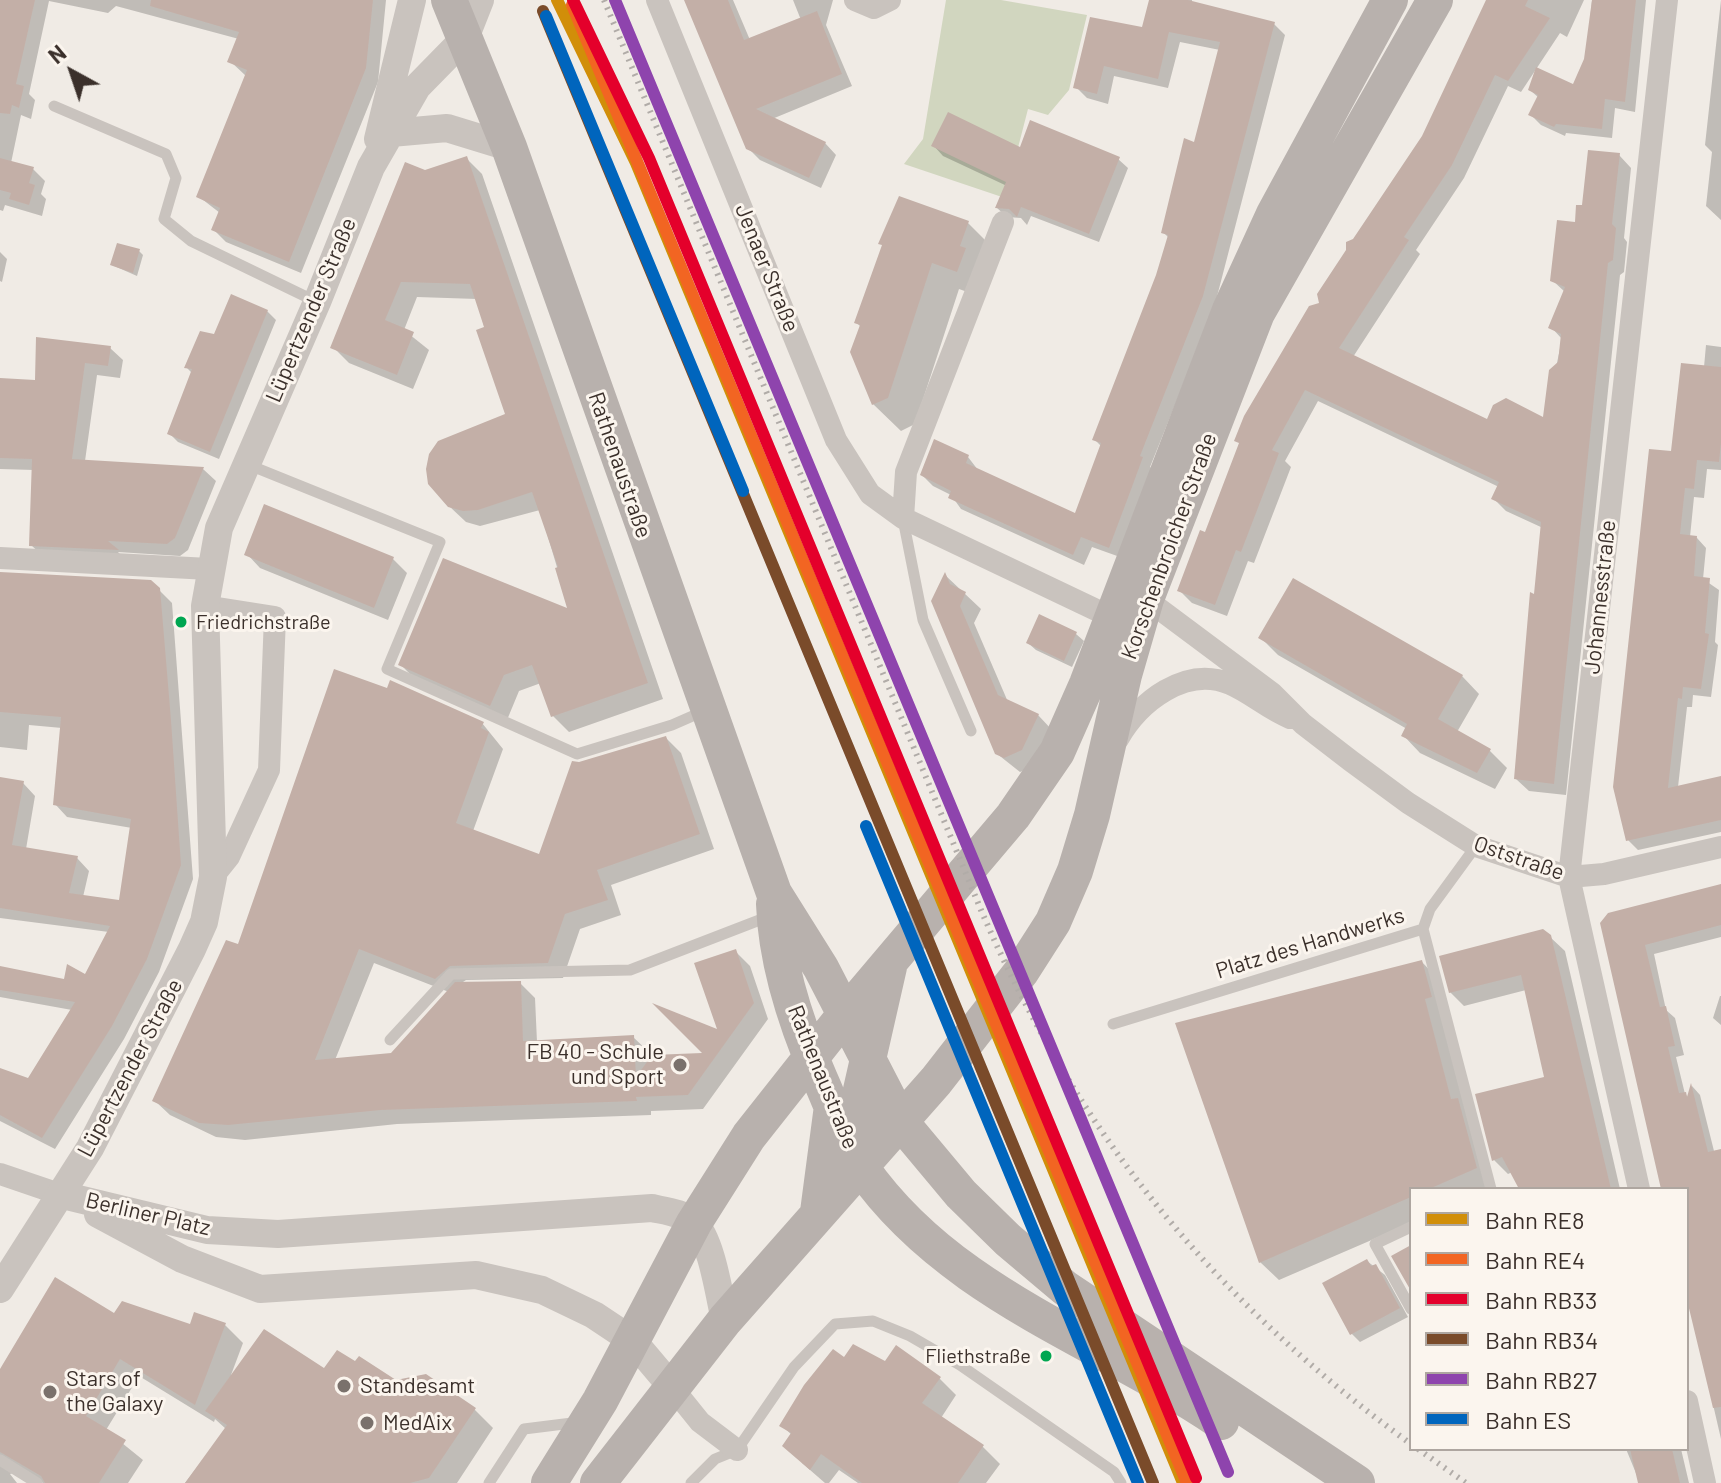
<!DOCTYPE html>
<html>
<head>
<meta charset="utf-8">
<style>
	body { margin:0 }
	#map { position:relative; width:1721px; height:1483px; overflow:hidden; background:#f0ebe5; font-family:Barlow,sans-serif }
	canvas { display:block }
	.legend { position:absolute; left:1409px; top:1187px; width:280px; height:264px; box-sizing:border-box; background:#fbf5ee; border:2px solid #aea6a0; margin:0; padding:10px 14px; list-style:none; font-size:24px; color:#3b302b }
	.legend li { display:flex; align-items:center; gap:16px; height:40px }
	.legend b { width:40px; border:2px solid #aea6a0 }
	.north { position:absolute; left:32px; top:32px; width:80px; height:80px; -webkit-text-stroke:6px #fbf5ee; paint-order:stroke; rotate:320deg; font-size:22px; font-weight:700; line-height:32px; text-align:center; color:#3b302b }
	.north::after { content:''; display:block; margin:auto; width:28px; height:36px; background:#3b302b; clip-path:polygon(50% 0,100% 100%,50% 72%,0 100%) }
</style>
</head>
<body>
<div id="map">
<canvas width="1721" height="1483"></canvas>
<ul class="legend">
<li><b style="height:10px;background:#d18e09"></b>Bahn RE8</li>
<li><b style="height:10px;background:#f26522"></b>Bahn RE4</li>
<li><b style="height:10px;background:#e4002b"></b>Bahn RB33</li>
<li><b style="height:10px;background:#7a4b2a"></b>Bahn RB34</li>
<li><b style="height:10px;background:#8e44ad"></b>Bahn RB27</li>
<li><b style="height:10px;background:#0065bd"></b>Bahn ES</li>
</ul>
<div class="north">N</div>
</div>
<script>
const ctx = document.querySelector('canvas').getContext('2d');
ctx.lineJoin = 'round';
function paint(path, color) { ctx.fillStyle = color; ctx.fill(path, 'evenodd'); }
function strokePath(path, color, width, dash) { ctx.strokeStyle = color; ctx.lineWidth = width; ctx.lineCap = dash ? 'butt' : 'round'; ctx.setLineDash(dash || []); ctx.stroke(path); }
function drawText(font, color, halo, rows, align = 'center') {
  ctx.font = font + ' Barlow,sans-serif'; ctx.lineWidth = 6; ctx.setLineDash([]); ctx.textBaseline = 'middle'; ctx.strokeStyle = halo; ctx.fillStyle = color; for (const [text, x, y, turn = 0] of rows) {
    ctx.save(); ctx.translate(x, y); ctx.rotate((+turn || 0) * Math.PI / 180); ctx.textAlign = isNaN(turn) ? turn : align; if (halo) ctx.strokeText(text, 0, 0); ctx.fillText(text, 0, 0); ctx.restore();
  }
}
paint(new Path2D(`
	M946,0H1001L1087,15L1069,90L1048,115L1028,109L1005,198L904,164L923,139Z`), '#d1d6bf');
paint(new Path2D(`
	M0,0H386L378,82L301,273L226,242L213,229L220,213L198,196L246,76L230,61L239,39L116,6L108,13L49,1L29,94L35,100L31,119L21,115L11,163L33,169L45,181L41,194L46,199L42,216L5,205L3,211L0,210Z
	M687,0H733L750,40L801,20L793,0H833L826,25L852,86L772,119L825,143L836,155L821,188L760,160L748,148Z
	M1151,0H1192V3L1274,24L1285,35L1214,308L1150,467L1153,470L1120,557L1092,547L1084,565L961,509L951,495L933,486L922,475L968,457L978,470L1076,515L1102,447L1094,439L1158,276L1169,238L1163,232L1196,145L1220,50L1180,42L1168,88L1114,76L1108,104L1087,98L1076,87L1144,29Z
	M1489,0H1584L1567,37L1560,33L1521,92L1508,86L1464,178L1416,250L1420,254L1353,357L1488,422L1545,420L1562,339L1551,327L1565,292L1552,280L1584,208L1619,155L1631,168L1624,238L1627,242L1624,272L1620,275L1566,795L1529,791L1516,779L1543,528L1506,511L1493,498L1499,487L1318,401L1285,461L1291,467L1254,563L1248,561L1227,616L1192,603L1179,590L1354,241L1424,137Z
	M1592,0H1646L1635,112L1615,108L1612,138L1566,133L1565,136L1541,125L1531,115L1539,98L1530,90L1574,87L1586,59Z
	M1721,0V220L1706,206L1712,152L1705,145Z
	M934,146L1118,159L1128,168L1099,242L1031,216L1027,225L1021,218L1007,217L997,208L1007,186L943,156Z
	M466,158L482,174L663,699L569,732L553,716L541,683L519,691L507,720L416,680L400,664L570,611L540,510L480,526L466,522L449,506L507,415L477,299L417,297L404,330L429,350L413,389L349,363L333,347L425,172Z
	M968,223L995,250L984,298L959,289L915,424L901,431L873,404L861,327L856,322L884,246Z
	M139,251L143,255L137,276L112,265Z
	M0,252L7,259L2,282L0,281Z
	M267,311L276,320L219,459L178,442L169,433L193,374L187,368L216,337Z
	M1706,345L1721,347V470L1707,469L1704,498L1694,497L1690,537L1697,538L1706,548L1703,579L1719,590L1715,642L1718,645L1711,697L1693,695L1692,707H1687L1678,787L1721,778V832L1638,850L1628,840L1673,453L1704,367Z
	M110,348L123,360L120,378L97,375L85,461L203,469L216,481L188,550L180,556L118,552L127,562L44,557L31,545L34,470L0,469V380L37,382Z
	M247,554L393,559L407,573L388,620L260,568Z
	M0,574L151,582L172,603L193,879L159,972L124,1039L55,1149L0,1121V1070L29,1081L72,1010L0,997V968L65,981L85,977L109,932L0,918V779L23,783L35,796L26,849L77,858L89,871L83,897L120,902L132,828L67,817L55,804L62,728L29,725L27,750L0,747Z
	M945,575L981,609L974,623L1008,702L1038,715L1053,731L1037,765L1020,772L996,753Z
	M1076,634L1084,641L1072,667L1036,650L1028,643Z
	M1261,638L1462,676L1479,694L1457,732L1490,751L1507,768L1495,789L1420,753L1403,735L1407,729L1278,655Z
	M482,723L503,749L473,831L540,857L580,764L666,738L681,753L714,849L611,885L621,915L580,929L563,978L466,980L460,984L520,983L535,998L537,1042L633,1037L649,1052V1062L706,1055L720,1033L735,951L750,966L768,1019L703,1109L651,1111V1115L397,1124L245,1140L216,1137L170,1115L154,1100L239,947ZM374,963L449,992L392,1055L335,1060Z
	M1721,888V937L1654,954L1666,1010L1675,1018L1684,1055L1676,1057L1685,1094L1689,1098L1692,1086L1700,1095L1714,1151L1721,1150V1439L1687,1292V1189H1663L1602,927Z
	M1550,937L1565,951L1620,1189H1521L1575,1144L1508,1174L1494,1160L1547,1079L1526,990L1464,1006L1450,992Z
	M1422,962L1440,981L1488,1189H1411V1223L1279,1280L1260,1262Z
	M1720,996H1721V1025L1713,1018Z
	M1367,1261L1385,1275L1408,1317L1360,1342L1351,1333Z
	M115,1315L192,1327L225,1325L243,1343L231,1375L324,1371L395,1382L426,1376L475,1410L493,1428L457,1483H185L226,1429L215,1419L214,1422L139,1376L106,1430L143,1460L128,1483H43L24,1470L10,1474L17,1483H0V1373Z
	M845,1359L886,1364L939,1378L956,1395L941,1418L983,1447L1000,1464L986,1483H858L839,1470L829,1483H825L802,1463L792,1435L782,1426Z
	M1626,1449H1681L1689,1483H1640Z`), '#0003');
paint(new Path2D(`
	M0,0H35L16,84L24,86L19,108L12,105L10,114L0,113Z
	M151,0H373L366,68L289,262L211,230L220,208L196,197L247,70L227,62L239,32L150,6Z
	M684,0H728L744,40L817,11L842,74L756,109L826,142L809,178L746,149Z
	M1149,0H1188L1275,22L1203,296L1140,456L1143,457L1129,495L1109,548L1081,537L1073,555L948,498L951,491L920,475L934,439L969,455L966,463L1075,513L1101,443L1092,440L1156,275L1168,235L1161,233L1184,138L1194,142L1220,42L1169,32L1158,79L1104,66L1097,94L1073,88L1090,17L1142,27Z
	M1486,0H1528L1525,6L1550,18L1508,81L1495,75L1452,165L1404,237L1409,240L1339,348L1487,419L1493,405L1506,398L1543,417L1549,370L1558,362L1561,334L1548,328L1565,287L1550,281L1557,220L1575,222L1576,205H1582L1588,150L1620,153L1612,224L1616,228L1613,260L1608,263L1554,784L1514,779L1530,592L1534,594L1541,522L1491,499L1499,482L1305,390L1272,450L1279,453L1241,552L1236,550L1215,605L1177,591L1200,530L1205,532L1239,443L1234,441L1244,416L1309,306L1319,303L1317,294L1346,250V242L1353,239L1422,136Z
	M1592,0H1636L1625,102L1605,99L1602,129L1556,124L1554,127L1528,115L1538,95L1528,90L1536,67L1573,84L1584,59Z
	M948,112L1020,147L1030,120L1120,157L1089,234L1021,207L1017,217L1009,209L995,208L1006,182L931,146Z
	M467,156L648,683L551,717L532,665L504,675L490,706L398,665L443,558L567,608L555,568L558,567L532,492L478,510L463,511L448,507L428,484L426,469L429,454L438,441L505,414L476,330L484,327L470,284L401,282L385,320L414,332L397,375L330,348L405,162L425,170Z
	M0,158L34,167L29,183L35,185L29,205L9,199L11,193L0,190Z
	M899,196L969,221L960,246L966,248L957,272L932,263L888,398L872,405L850,352L860,325L854,323L882,245L878,244Z
	M117,243L140,249L133,273L110,265Z
	M231,294L268,310L210,452L167,434L192,369L184,368L200,331L214,334Z
	M36,337L111,346L108,366L85,363L72,459L204,467L175,538L167,544L108,541L119,550L29,546L32,459L0,458V378L35,380Z
	M1681,363L1721,367V443L1719,462L1697,460L1694,489L1685,488L1680,534L1697,536L1694,576L1710,578L1705,633L1709,634L1701,689L1683,687L1682,699L1678,698L1668,788L1721,776V820L1626,841L1613,787L1649,449L1671,451Z
	M264,504L394,557L374,608L244,555Z
	M0,572L151,580L160,588L171,720L181,865L147,959L112,1026L42,1138L0,1115V1068L28,1078L75,1002L0,990V966L64,979L67,964L85,974L110,926L0,908V777L24,781L12,845L78,856L69,893L119,900L131,819L53,805L61,717L0,712Z
	M945,572L950,584L966,592L960,606L998,695L1039,714L1022,750L1004,758L995,754L931,601Z
	M1293,578L1463,675L1438,719L1491,749L1477,773L1401,736L1407,724L1258,638Z
	M1039,614L1077,632L1064,661L1026,643Z
	M334,669L387,688L390,680L484,722L481,728L489,732L456,823L539,854L572,761L579,762L666,736L700,834L597,870L608,900L565,914L548,963L450,966L435,979L359,949L315,1060L391,1053L455,982L521,981L523,1041L634,1035L636,1077L652,1055L702,1053L652,1003L717,1029L694,963L736,949L754,1003L688,1095L636,1097L637,1101L381,1110L228,1125L199,1123L152,1101L226,940L238,944Z
	M1721,884V925L1645,945L1660,1007L1666,1006L1675,1046L1668,1047L1679,1093L1686,1092L1687,1097L1691,1083L1708,1152L1721,1149V1407L1713,1408L1687,1300V1189H1661L1600,923L1608,913Z
	M1543,929L1551,935L1611,1189H1519L1502,1157L1492,1161L1475,1094L1544,1077L1521,975L1449,993L1439,956Z
	M1422,960L1432,997L1425,999L1451,1099L1458,1098L1477,1168L1429,1189H1411V1197L1259,1263L1175,1023Z
	M1411,1245V1291L1391,1256Z
	M1367,1259L1371,1266L1376,1264L1400,1308L1350,1335L1322,1283Z
	M55,1277L114,1313L122,1301L190,1324L194,1312L226,1323L195,1405L120,1359L86,1416L126,1440L99,1483H45L41,1476L0,1452V1369Z
	M264,1329L324,1368L337,1350L355,1361L359,1356L396,1380L426,1374L476,1408L429,1478L410,1483H185L227,1425L205,1411Z
	M853,1344L885,1361L896,1345L941,1377L922,1403L984,1445L958,1483H862L821,1454L810,1470L782,1446L791,1433L779,1426L804,1385L833,1349L844,1357Z
	M1630,1449H1672L1680,1483H1638Z`), '#c3afa7');
strokePath(new Path2D(`
	M54,106L166,154L176,178L164,219L191,241L317,302
	M249,465L440,542L387,669L577,754L672,725L704,711
	M903,519L923,620L971,731
	M1423,929L1491,1189
	M1113,1024L1423,929L1430,909L1476,846
	M390,1040L451,974L630,970L770,916
	M1411,1227L1375,1244L1411,1309
	M0,1460L37,1483
	M489,1483L524,1429L580,1422
	M691,1483L715,1459L737,1450L794,1367L835,1324L873,1321L910,1336L960,1365L1114,1472L1121,1483`), '#c9c3be', 11);
strokePath(new Path2D(`
	M657,0L836,440L870,494L903,518L1111,617
	M855,0L874,8L890,0
	M903,518L906,472L1003,222
	M0,558L209,569
	M1146,599L1272,693L1303,724L1351,761L1408,803L1476,846L1569,877L1604,874L1721,847
	M205,606L275,617L269,770L229,857L213,877
	M1118,739C1139,702 1186,665 1230,684C1251,693 1268,709 1290,718
	M0,1174L62,1195
	M1639,1189L1569,877L1667,0
	M671,1386L700,1422L737,1450
	M1687,1401L1705,1483`), '#c9c3be', 22);
strokePath(new Path2D(`
	M391,133L447,128L509,147
	M378,139L412,0
	M62,1195L207,1230L278,1234L652,1208C665,1211 684,1213 694,1223C712,1241 719,1295 725,1320
	M98,1214L182,1259L260,1289L476,1275L542,1290L594,1315L633,1341L671,1386
	M0,1289L90,1148L192,949L204,922L213,877L205,606L219,528L317,302L371,167L417,87L465,38L480,0`), '#c9c3be', 28);
strokePath(new Path2D(`
	M449,0L509,147L774,893L821,968L900,1121L961,1194L1008,1240L1065,1288L1357,1483
	M774,904C776,964 796,1024 820,1079C833,1108 844,1142 861,1167C949,1294 1099,1339 1221,1422
	M860,1156L861,1090L889,967
	M818,1212L832,1106
	M549,1483L600,1401L694,1223L749,1136L843,1017L1013,816L1057,752L1087,684L1230,310L1274,214L1390,0
	M598,1483L725,1320L936,1081L1021,972L1053,922L1075,871L1092,815L1124,675L1146,599L1257,313L1435,0`), '#b8b1ad', 36);
strokePath(new Path2D(`
	M604,0L981,910C1077,1133 1214,1301 1411,1444
	M1418,1449L1466,1483`), '#b1aca8', 6, [2, 6]);
strokePath(new Path2D(`
	M557,0L636,163L1183,1483`), '#d18e09', 12);
strokePath(new Path2D(`
	M572,5L1187,1483`), '#f26522', 12);
strokePath(new Path2D(`
	M573,0L649,158L1196,1478`), '#e4002b', 12);
strokePath(new Path2D(`
	M543,11L1153,1483`), '#7a4b2a', 12);
strokePath(new Path2D(`
	M615,0L1228,1472`), '#8e44ad', 12);
strokePath(new Path2D(`
	M546,16L743,491
	M866,826L1138,1483`), '#0065bd', 12);
for (const [x, y, r, color] of [
	[181,622,7,"#00a651"],
	[680,1065,8,"#7a716c"],
	[1046,1356,7,"#00a651"],
	[344,1386,8,"#7a716c"],
	[50,1392,8,"#7a716c"],
	[367,1423,8,"#7a716c"]
]) { const dot = new Path2D(); dot.arc(x, y, r, 0, 2 * Math.PI); ctx.fillStyle = color; ctx.fill(dot); strokePath(dot, '#fbf5ee', 3); }
drawText('20px', '#3b302b', '#fbf5ee', [
	["Friedrichstraße",196,622],
	["Fliethstraße",1031,1356,"right"]
], 'left');
drawText('22px', '#3b302b', '#fbf5ee', [
	["Jenaer Straße",767,268,68],
	["Lüpertzender Straße",311,310,-67],
	["Rathenaustraße",620,465,71],
	["Korschenbroicher Straße",1169,546,-70],
	["Johannesstraße",1600,597,-84],
	["Oststraße",1519,858,19],
	["Platz des Handwerks",1310,943,-17],
	["Lüpertzender Straße",130,1068,-62],
	["Rathenaustraße",823,1077,68],
	["Berliner Platz",148,1214,13]
]);
drawText('22px', '#3b302b', '#fbf5ee', [
	["FB 40 - Schule",664,1052,"right"],
	["und Sport",664,1077,"right"],
	["Stars of",66,1379],
	["the Galaxy",66,1404],
	["Standesamt",360,1386],
	["MedAix",383,1423]
], 'left');
</script>
</body>
</html>
